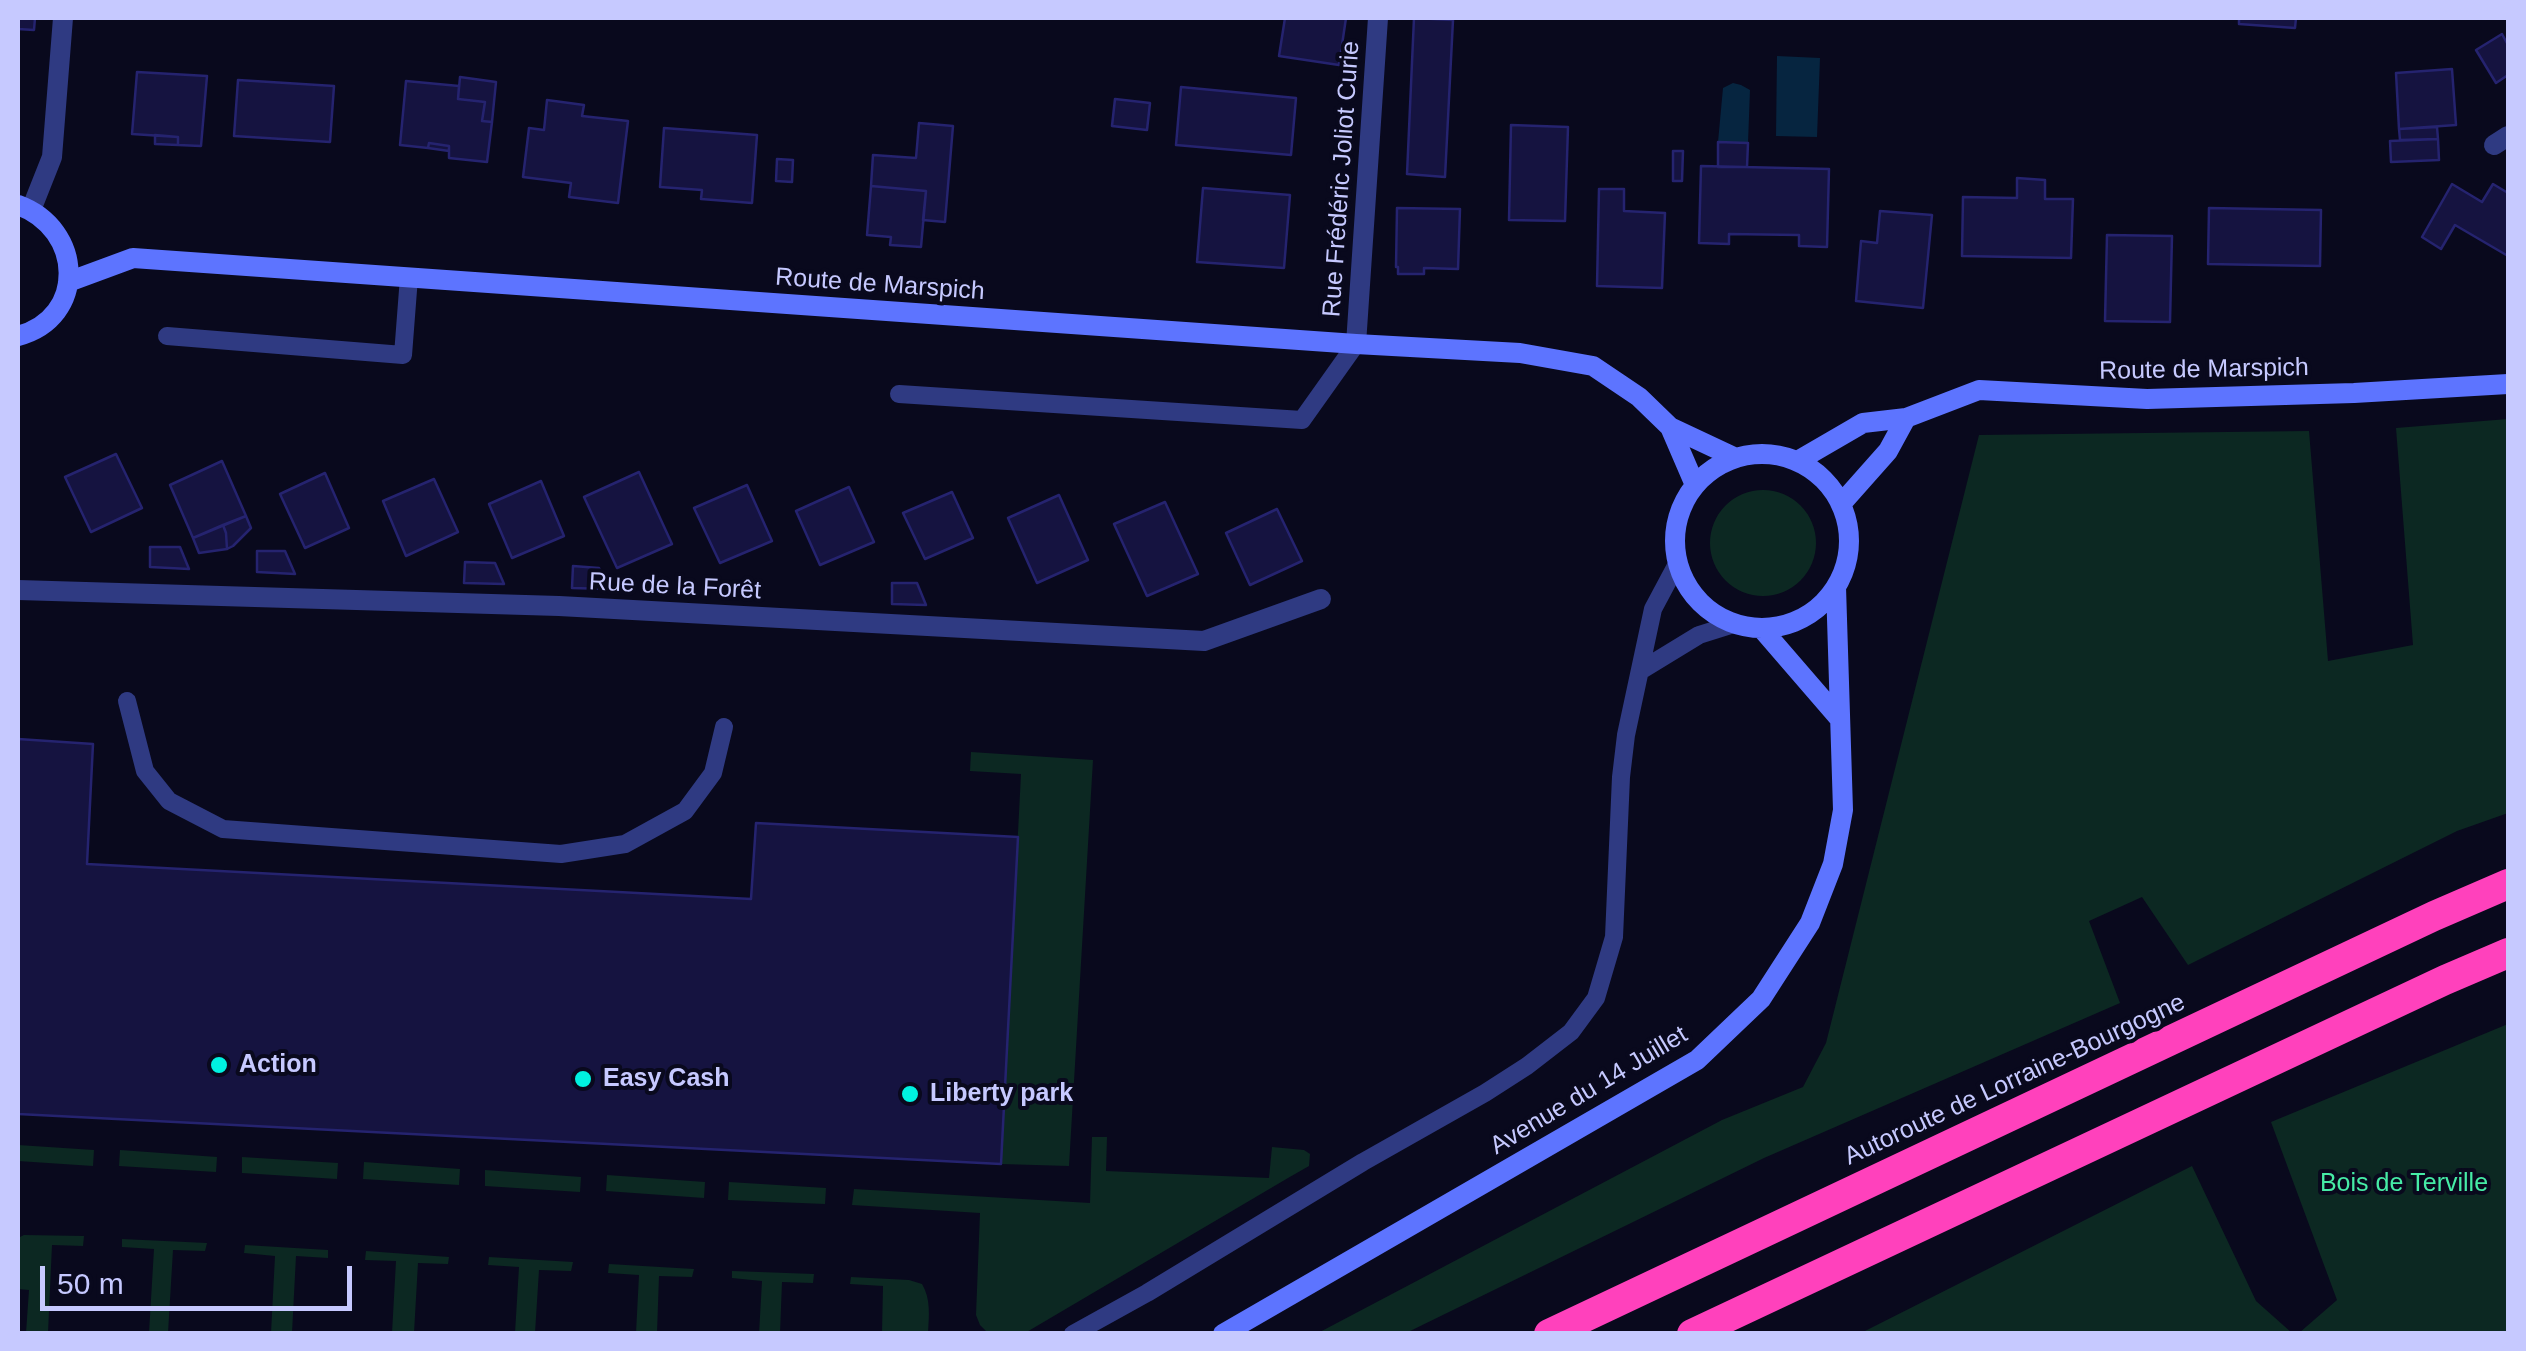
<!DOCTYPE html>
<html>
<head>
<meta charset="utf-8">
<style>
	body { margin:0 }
	#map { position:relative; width:2526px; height:1351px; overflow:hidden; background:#09091d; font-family:Arial,sans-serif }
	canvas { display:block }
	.frame { position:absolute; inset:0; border:20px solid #c6c9ff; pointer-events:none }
	.scale { position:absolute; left:40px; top:1266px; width:312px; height:45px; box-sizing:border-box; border:5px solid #c6c9ff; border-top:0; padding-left:12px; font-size:30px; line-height:35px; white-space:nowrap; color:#c6c9ff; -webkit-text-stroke:8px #09091d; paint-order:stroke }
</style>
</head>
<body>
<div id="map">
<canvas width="2526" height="1351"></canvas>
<div class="frame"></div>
<div class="scale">50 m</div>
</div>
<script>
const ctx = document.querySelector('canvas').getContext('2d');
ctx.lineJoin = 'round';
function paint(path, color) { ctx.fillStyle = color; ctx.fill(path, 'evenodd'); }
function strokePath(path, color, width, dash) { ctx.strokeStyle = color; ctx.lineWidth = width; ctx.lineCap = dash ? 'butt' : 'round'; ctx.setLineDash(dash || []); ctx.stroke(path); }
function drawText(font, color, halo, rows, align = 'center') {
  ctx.font = font + ' Arial,sans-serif'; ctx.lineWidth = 8; ctx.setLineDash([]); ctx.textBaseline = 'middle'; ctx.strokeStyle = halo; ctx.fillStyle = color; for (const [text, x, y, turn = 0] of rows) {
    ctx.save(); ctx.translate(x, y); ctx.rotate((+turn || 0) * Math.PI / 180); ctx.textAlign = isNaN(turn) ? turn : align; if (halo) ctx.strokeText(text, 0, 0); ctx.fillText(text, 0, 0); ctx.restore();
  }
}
paint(new Path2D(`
	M2508,419V813L2457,831L2188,965L2142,897L2089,921L2120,1003L1764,1158L1406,1333H1318L1722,1120L1803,1087L1826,1043L1979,435L2309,431L2328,661L2413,645L2396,428Z
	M1710 543a53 53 0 1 1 106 0a53 53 0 1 1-106 0Z
	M971,752L1093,760L1069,1166L1001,1164L1021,774L970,771Z
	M2508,1024V1333H2299L2337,1300L2271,1122Z
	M1092,1137H1107L1106,1171L1269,1178L1272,1147L1304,1150L1310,1154L1309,1166L1288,1178L1025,1333H988L980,1325L976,1315L980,1213L852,1205L854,1189L1090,1203Z
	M18,1145L94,1150L93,1166L18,1161Z
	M120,1150L217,1157L216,1172L119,1166Z
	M242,1157L338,1163L337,1179L242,1173Z
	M364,1162L460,1169L459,1185L363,1179Z
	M2192,1166L2256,1301L2292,1333H1861Z
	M485,1170L581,1177L580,1192L485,1186Z
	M607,1175L705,1182L704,1198L606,1191Z
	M729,1182L826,1188L825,1204L728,1200Z
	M24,1235L84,1236L83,1246L52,1245L48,1333H26L29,1290L18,1289V1238Z
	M122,1239L207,1243L205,1251L173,1250L168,1333H149L154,1249L122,1247Z
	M245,1245L328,1250V1258L296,1256L292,1333H271L275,1256L244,1253Z
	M366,1251L449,1257L448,1264L418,1263L414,1333H392L396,1261L365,1260Z
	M489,1257L573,1262L571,1271L539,1270L535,1333H515L519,1267L488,1265Z
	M609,1264L694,1269L692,1277L659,1276L657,1333H636L639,1275L608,1273Z
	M732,1271L814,1274L813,1283L782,1282L780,1333L759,1334L762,1281L732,1278Z
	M851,1277L909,1280L922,1284C931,1299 929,1316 928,1333H882L883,1286L850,1284Z`), '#0c2822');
paint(new Path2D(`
	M1777,56L1820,58L1817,137L1776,136Z
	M1733,83L1741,85L1750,90L1748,143L1718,142L1723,88Z`), '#062540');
const building = new Path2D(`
	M18,18H35L34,30L18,29Z
	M1285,18H1346L1339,65L1279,56Z
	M1414,18L1453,20L1445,177L1407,174Z
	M2239,18H2296L2295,28L2239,24Z
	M2502,34L2508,45V75L2496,83L2476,50Z
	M2452,69L2456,125L2399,129L2396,73Z
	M137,72L207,76L201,146L178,145V137L132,134Z
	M460,77L496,82L492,122L482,121L485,102L458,99Z
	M238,80L334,86L330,142L234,136Z
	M406,81L459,86L458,99L485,102L482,121L492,122L487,162L449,158V146L429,143L428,148L400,145Z
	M1181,87L1296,98L1291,155L1176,145Z
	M1115,99L1150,103L1147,130L1112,126Z
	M547,100L584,105L582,116L628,121L618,203L569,197L571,183L523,177L529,128L544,130Z
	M919,123L953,126L945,222L923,220L926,191L871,186L873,155L916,158Z
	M1511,125L1568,127L1565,221L1509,220Z
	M2437,127L2438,139L2400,140L2399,129Z
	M664,128L757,135L752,203L701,199L702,190L660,187Z
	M155,135L178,137V145L155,144Z
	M2438,139L2439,160L2391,162L2390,141Z
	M1718,142L1748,143L1747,167H1718Z
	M429,143L449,146V151L428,148Z
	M1673,151H1683L1682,181H1673Z
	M777,159L793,160L792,182L776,181Z
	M1701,166L1829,169L1827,247L1799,246V235L1729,234V244L1699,243Z
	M2017,178L2045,180V199H2073L2071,258L1962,256L1963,197L2017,198Z
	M2452,184L2482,202L2493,184L2508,193V256L2455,225L2441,249L2422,237Z
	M871,186L926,191L921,247L890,245L891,237L867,235Z
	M1203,188L1290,195L1284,268L1197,262Z
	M1599,189H1624V211L1665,213L1662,288L1597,286Z
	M1397,208L1460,209L1458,269L1424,268V274H1398V267H1396Z
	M2209,208L2321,210L2320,266L2208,264Z
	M1880,211L1932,215L1923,308L1856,301L1861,241L1877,243Z
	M2107,235L2172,236L2170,322L2105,321Z
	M116,454L142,508L91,532L65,477Z
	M222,461L246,516L193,538L170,485Z
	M639,472L672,544L617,568L584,497Z
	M325,473L349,528L305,548L280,494Z
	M434,479L458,532L406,556L383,501Z
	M541,481L564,536L512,558L489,504Z
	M747,485L772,541L720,563L694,508Z
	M849,487L874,542L820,565L796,511Z
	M952,492L973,538L925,559L903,513Z
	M1059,495L1088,560L1037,583L1008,518Z
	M1165,502L1198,574L1147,596L1114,524Z
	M1277,509L1302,561L1250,585L1226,533Z
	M246,516L251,528L233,546L227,549L226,533L223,525Z
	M223,525L226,533L227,549L199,553L193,538Z
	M150,547H180L189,569L150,567Z
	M257,551H285L295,574L257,572Z
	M465,562L495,563L504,584L464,583Z
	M573,566L599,568L608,589L572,588Z
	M892,583H917L926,605L892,604Z
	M18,739L93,744L87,864L751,899L756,823L1018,837L1001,1164L18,1114Z`);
paint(building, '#151340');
strokePath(building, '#25236f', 2.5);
strokePath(new Path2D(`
	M167,336L403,355L409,277
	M899,394L1302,420L1356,344
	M1640,671L1699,635L1734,624
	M127,701L145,771L169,801L223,829L561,854L625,844L685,811L713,773L724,727
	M1073,1334L1147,1293L1363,1162L1485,1093L1527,1066L1571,1032L1596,998L1614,937L1621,777L1626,735L1653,609L1677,564`), '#2f3a82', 18);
strokePath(new Path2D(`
	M2494,145L2508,136
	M31,210L52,157L63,18
	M1356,344L1378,18
	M18,590L559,606L1204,641L1321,599`), '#2f3a82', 20);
strokePath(new Path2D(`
	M18,205C84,229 87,318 18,336
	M68,282L133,258L1356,344L1520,353L1593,366L1639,397L1670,427L1736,458
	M1670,427L1695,485
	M1675 541a87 87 0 1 1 174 0a87 87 0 1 1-174 0Z
	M1801,459L1863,423L1906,418L1979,390L2147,399L2354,393L2508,384
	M1841,504L1888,451L1906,418
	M1762,629L1838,717
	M1223,1334L1697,1060L1761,999L1810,923L1833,864L1843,810L1836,587`), '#5d74ff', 20);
strokePath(new Path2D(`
	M1549,1334L2434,916L2508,884
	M1692,1334L2445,980L2508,953`), '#ff41bc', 30);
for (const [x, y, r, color] of [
	[219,1065,10,"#00f1e0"],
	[583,1079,10,"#00f1e0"],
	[910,1094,10,"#00f1e0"]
]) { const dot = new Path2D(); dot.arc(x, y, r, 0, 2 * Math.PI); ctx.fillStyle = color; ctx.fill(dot); strokePath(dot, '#09091d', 4); }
drawText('25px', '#c6c9ff', '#09091d', [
	["Rue Frédéric Joliot Curie",1342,179,-86],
	["Route de Marspich",880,285,4],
	["Route de Marspich",2204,370,-1],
	["Rue de la Forêt",675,587,3],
	["Autoroute de Lorraine-Bourgogne",2015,1080,-25],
	["Avenue du 14 Juillet",1589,1091,-31]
]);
drawText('bold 25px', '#c6c9ff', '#09091d', [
	["Action",239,1065],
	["Easy Cash",603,1079],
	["Liberty park",930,1094]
], 'left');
drawText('25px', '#46eba6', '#09091d', [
	["Bois de Terville",2404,1184]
]);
</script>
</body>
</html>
